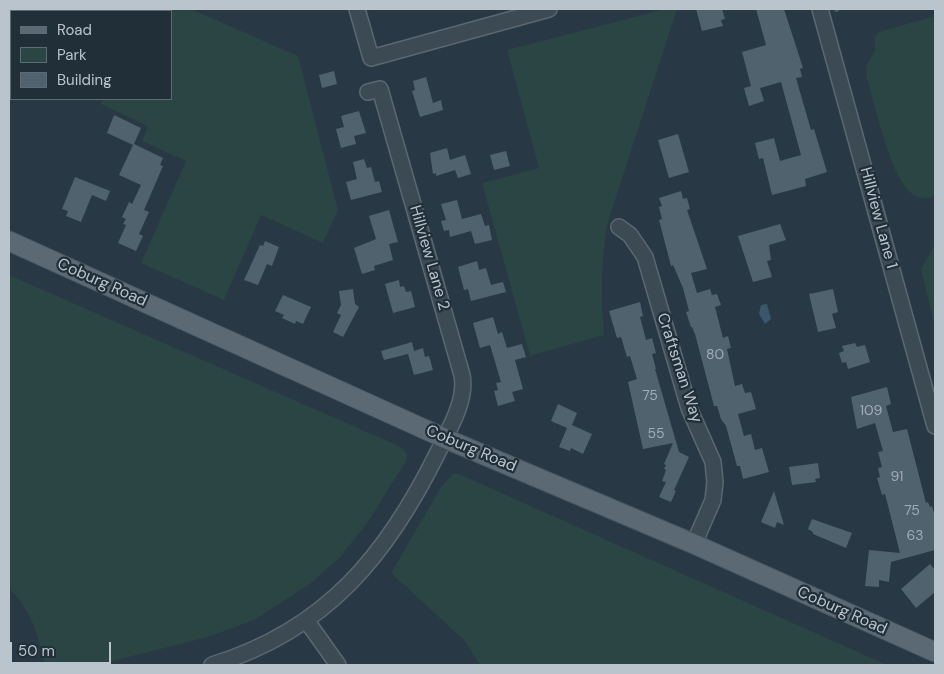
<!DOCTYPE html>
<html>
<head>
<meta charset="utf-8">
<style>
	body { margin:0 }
	#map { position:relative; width:944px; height:674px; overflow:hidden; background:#283844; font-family:"DM Sans",sans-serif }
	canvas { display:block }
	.frame { position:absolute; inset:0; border:10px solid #bac4cd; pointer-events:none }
	.legend { position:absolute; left:10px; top:10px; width:162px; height:90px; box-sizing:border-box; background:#212f39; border:1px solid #5e6b74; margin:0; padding:6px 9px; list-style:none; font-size:15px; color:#bac4cd }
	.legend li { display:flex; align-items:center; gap:10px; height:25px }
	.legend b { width:25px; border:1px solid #5e6b74 }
	.scale { position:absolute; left:10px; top:642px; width:101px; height:22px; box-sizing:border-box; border:2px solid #bac4cd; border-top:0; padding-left:6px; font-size:15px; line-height:18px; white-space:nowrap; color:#bac4cd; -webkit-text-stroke:4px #212f39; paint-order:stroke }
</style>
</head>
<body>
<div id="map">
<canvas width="944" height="674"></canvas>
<div class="frame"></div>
<ul class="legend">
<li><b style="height:6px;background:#5a6974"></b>Road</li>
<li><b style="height:14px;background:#2a4544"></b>Park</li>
<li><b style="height:14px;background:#51626f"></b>Building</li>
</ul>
<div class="scale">50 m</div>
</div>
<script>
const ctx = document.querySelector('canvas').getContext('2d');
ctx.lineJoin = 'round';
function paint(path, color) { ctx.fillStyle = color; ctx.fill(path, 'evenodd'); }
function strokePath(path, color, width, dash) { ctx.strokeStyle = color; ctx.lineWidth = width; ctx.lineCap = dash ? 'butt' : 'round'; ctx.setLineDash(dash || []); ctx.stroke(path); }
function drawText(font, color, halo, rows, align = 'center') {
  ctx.font = font + ' "DM Sans",sans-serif'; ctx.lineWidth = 4.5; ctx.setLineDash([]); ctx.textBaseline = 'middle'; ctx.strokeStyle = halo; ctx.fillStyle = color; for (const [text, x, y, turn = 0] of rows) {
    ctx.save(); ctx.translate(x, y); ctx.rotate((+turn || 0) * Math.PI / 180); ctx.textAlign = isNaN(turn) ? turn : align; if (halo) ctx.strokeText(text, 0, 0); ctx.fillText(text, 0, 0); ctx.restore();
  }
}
paint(new Path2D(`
	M143,9H191L298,56L338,210L323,243L261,215L224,300L141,263L186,161L142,141L148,126L101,104L104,99H171V11H142Z
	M665,9H677L607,225C601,262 601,298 604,335L530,356L482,183L539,168L507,50Z
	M935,16V196C926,199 917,199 910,192C889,173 876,108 867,79L866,66L875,50V36L879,32Z
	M935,245V326L921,269Z
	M9,275L399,446L407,454L406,461L368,522L341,556L310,584L254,620L208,637L97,665H45C37,635 33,611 9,589Z
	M453,474H459L887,665H480L464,640L391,573L441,487Z`), '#2a4544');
paint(new Path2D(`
	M767,304L771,319L765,324L759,314L761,305Z`), '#3c576b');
paint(new Path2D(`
	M696,9H722L725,19L721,20L723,26L702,31Z
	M756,9H784L803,68L800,69L802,77L796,78L811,130L814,129L827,172L805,179L806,186L772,195L763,158L759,159L755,143L774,138L780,161L801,155L781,82L760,88L764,101L749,106L744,88L751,86L742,52L766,45Z
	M334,71L337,84L322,88L319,75Z
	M426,77L433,103L441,100L443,110L420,117L412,91L415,90L413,81Z
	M359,111L366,133L354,136L356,144L341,148L336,129L344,127L341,116Z
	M114,115L141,128L134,144L163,158L160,165L163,166L144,210L149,212L139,234L143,236L136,251L118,243L126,225L123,224L126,219L122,217L129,202L132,204L141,185L119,175L133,145L107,133Z
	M678,134L689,172L669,178L658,140Z
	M447,148L450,160L465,155L471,174L458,178L455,170L436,176V173L433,174L430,153Z
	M506,151L510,166L494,170L490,155Z
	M364,159L367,168L371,167L375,182L379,181L382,192L351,200L346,182L357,179L353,162Z
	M75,177L110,191L106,201L92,195L81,222L66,216L68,211L62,209Z
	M681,191L683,199L687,198L690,209L687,210L707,269L691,273L697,293L710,289L712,295L717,294L721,305L715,307L723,338L728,336L731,348L727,349L735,386L742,384L745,393L751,392L756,409L738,414L744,436L751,434L755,450L762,448L769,472L743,479L740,466H737L726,426L721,419L717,406H714L695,334L692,327H691L686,312L689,311L683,288L673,265L671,266L659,220L662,219L659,207L662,206L659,198Z
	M457,200L462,219L481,214L485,226L489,225L492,240L475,244L471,231L450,237L449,230L444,231L441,221L446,220L441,204Z
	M389,210L398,242L389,244L393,260L374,266L375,270L362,274L354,248L376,239L369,216Z
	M780,224L786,240L769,245L771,260L767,261L772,277L753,282L738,236Z
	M265,241L279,247L272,266L267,264L258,285L244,280L260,245L263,246Z
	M477,261L479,270L486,268L491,285L503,282L506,292L471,301L468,289L464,290L458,267Z
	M399,280L400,287L404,286L406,292L411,291L415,307L393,313L385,284Z
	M353,289L355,304L359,307L343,337L333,332L341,315L337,313L341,305L339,291Z
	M833,289L838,312L832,314L836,328L818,332L809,294Z
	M283,295L311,307L303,324L296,321L295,324L282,318L284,315L275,311Z
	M640,302L643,316L640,317L646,340L652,338L656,353L652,354L656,369H655L679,452L689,457L674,490L676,491L671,502L659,497L666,482L662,481L666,470L664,469L666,465L664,464L673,443L643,449L628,382L637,379L630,356L627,357L621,337L617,338L609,311Z
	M493,317L498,334L502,332L507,348L522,344L526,357L515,360L523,389L512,392L515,401L498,406L494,391L498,390L496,383L501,382L490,345L480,348L473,323Z
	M412,342L414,351L423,348L425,357L429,356L433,370L414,375L408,354L384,360L381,351Z
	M855,343L857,347L865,345L870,362L848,369L846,362L842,363L839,353L844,351L842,346Z
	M887,387L891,404L886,406L893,432L907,429L926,503L928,502L930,507L932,506L935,517V550L891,562L889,582L879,580V587L865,586L869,550L900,553L885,494L882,495L877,478L880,477L878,468L882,467L878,452L883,451L875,423L857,429L851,397Z
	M558,404L577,413L572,425L592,434L583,454L571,448L570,451L559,447L567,428L551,421Z
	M818,463L820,478L815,479L816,482L792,485L789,467Z
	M774,491L784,525L777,522L775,528L761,522Z
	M812,519L852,533L846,548L813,534V532L808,529Z
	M930,564L935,570V592L916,608L901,589Z`), '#51626f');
const minor = new Path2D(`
	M357,9L371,58L549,9
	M820,9L935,426
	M619,227L630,235L645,257L689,408L713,462L715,482L713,500L694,544
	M306,620L338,665
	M212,665C327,630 388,554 439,450C449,429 467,400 462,375L380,89L368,92`);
const major = new Path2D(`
	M9,241L444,438L694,544L935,652`);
strokePath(minor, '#5b6771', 18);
strokePath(major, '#46535d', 21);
strokePath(new Path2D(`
	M835,11L842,9`), '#486160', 2.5, [4, 4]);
strokePath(minor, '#3c4a54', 15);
strokePath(major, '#5a6974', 19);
drawText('14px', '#a0acb6', null, [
	["80",715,355],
	["75",650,396],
	["109",871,411],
	["55",656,434],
	["91",897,477],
	["75",912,511],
	["63",915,536]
]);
drawText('16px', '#bac4cd', '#212f39', [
	["Hillview Lane 1",878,218,75],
	["Hillview Lane 2",429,258,74],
	["Coburg Road",102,283,24],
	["Craftsman Way",679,368,72],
	["Coburg Road",471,449,23],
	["Coburg Road",842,611,24]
]);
</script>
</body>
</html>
